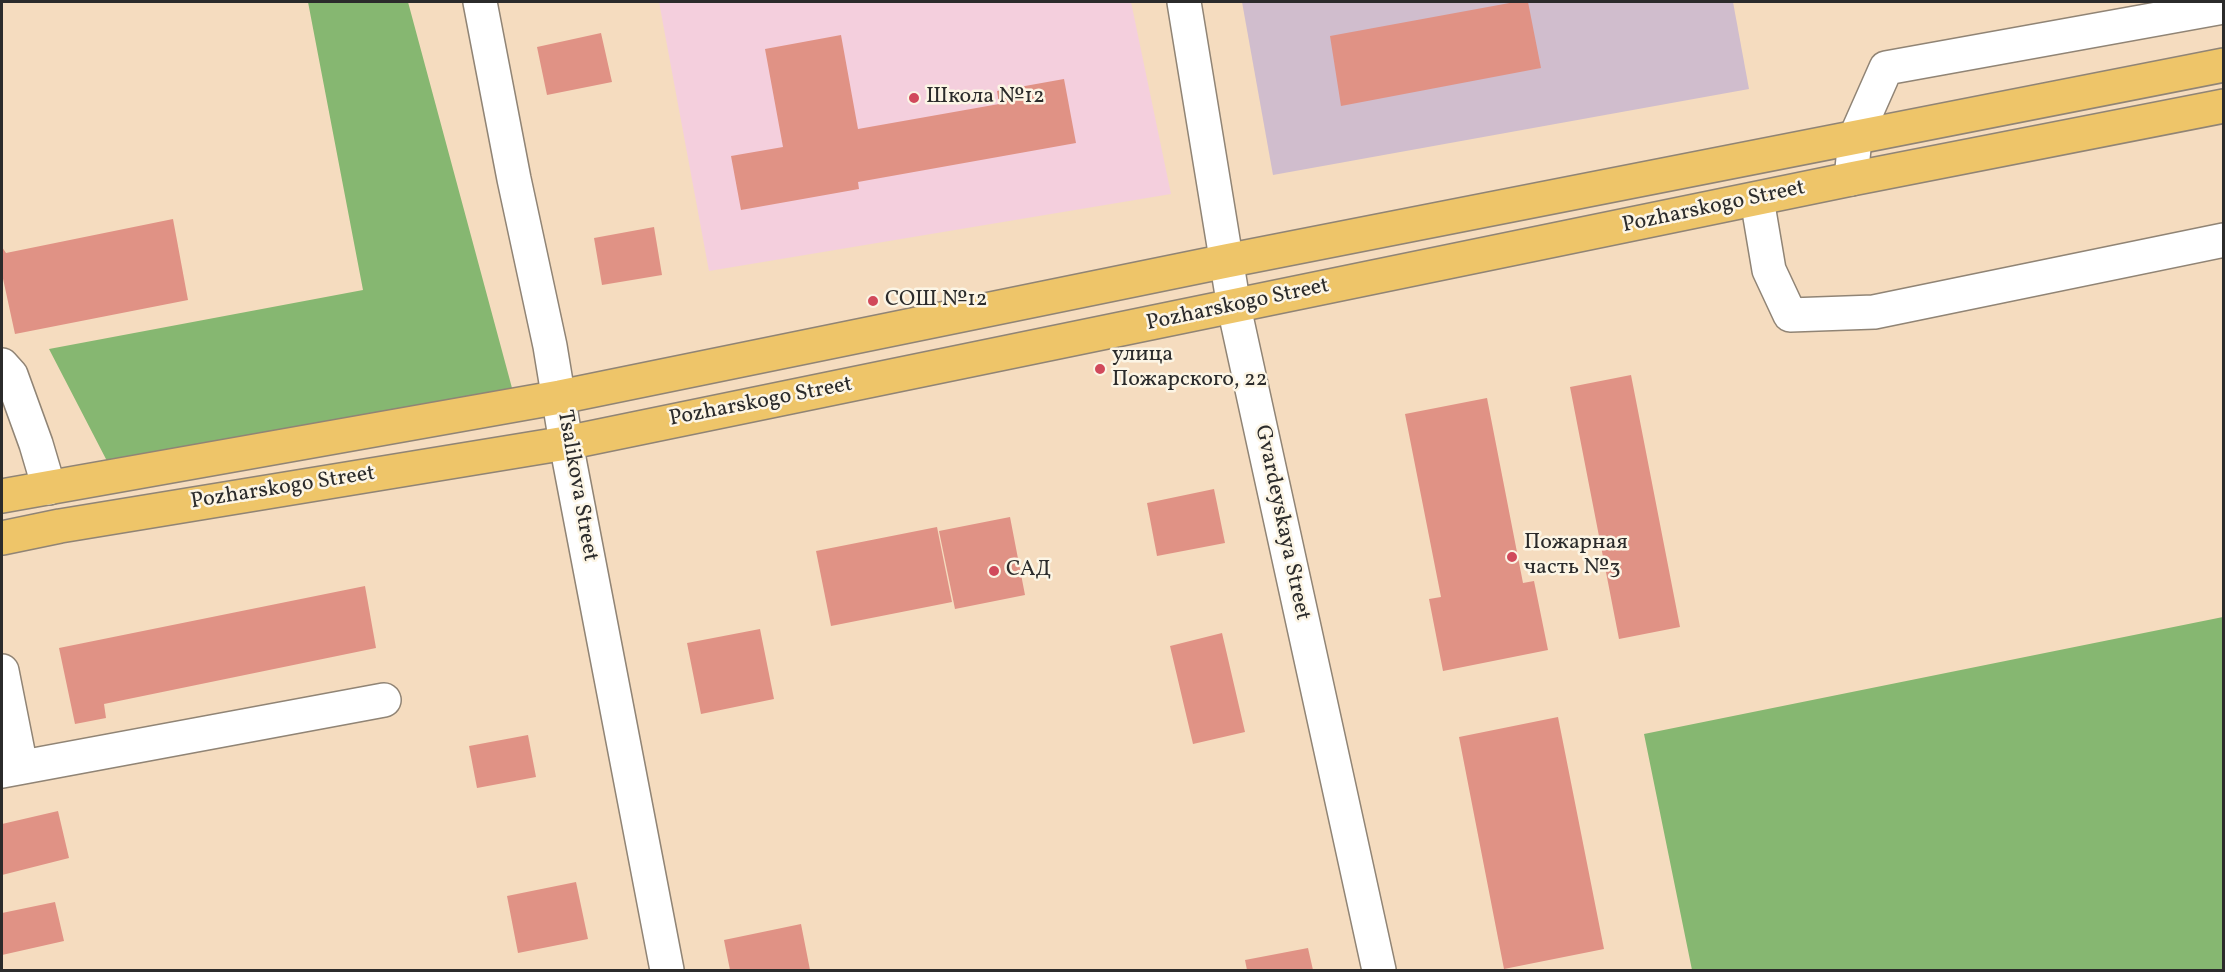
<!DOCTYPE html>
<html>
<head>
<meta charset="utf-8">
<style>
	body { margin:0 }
	#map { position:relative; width:2225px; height:972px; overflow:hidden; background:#f5dcbf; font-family:Vollkorn,serif }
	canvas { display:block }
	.frame { position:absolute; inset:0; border:3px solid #2b2b2b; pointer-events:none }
</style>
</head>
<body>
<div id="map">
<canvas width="2225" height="972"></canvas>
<div class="frame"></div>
</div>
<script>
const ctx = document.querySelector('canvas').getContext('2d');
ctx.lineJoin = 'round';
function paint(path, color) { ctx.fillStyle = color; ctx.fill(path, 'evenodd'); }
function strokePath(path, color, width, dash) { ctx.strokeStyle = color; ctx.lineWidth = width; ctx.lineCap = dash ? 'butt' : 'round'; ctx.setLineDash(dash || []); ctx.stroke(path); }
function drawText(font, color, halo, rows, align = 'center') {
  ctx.font = font + ' Vollkorn,serif'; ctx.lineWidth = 5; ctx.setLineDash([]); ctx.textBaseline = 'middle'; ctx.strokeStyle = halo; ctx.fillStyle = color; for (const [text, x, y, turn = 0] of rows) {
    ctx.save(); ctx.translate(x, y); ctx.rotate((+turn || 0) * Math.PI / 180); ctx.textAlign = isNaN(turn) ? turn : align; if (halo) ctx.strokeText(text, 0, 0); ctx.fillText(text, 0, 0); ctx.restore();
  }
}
paint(new Path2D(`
	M659,2H1131L1171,194L709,271Z`), '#f4cfdd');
paint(new Path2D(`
	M1242,2H1733L1749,89L1273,175Z`), '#d0bdcd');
paint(new Path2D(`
	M308,2H408L512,388L107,461L49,349L363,290Z
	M2223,617V970H1692L1644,734Z`), '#86b771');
paint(new Path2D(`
	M1515,2H1528L1541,68L1341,106L1330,36Z
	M601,33L612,82L547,95L537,47Z
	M841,35L858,129L999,104L997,91L1064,79L1076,143L858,182L859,189L741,210L731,156L783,147L765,49Z
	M173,219L188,300L15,334L2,274V247L6,253Z
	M654,227L662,275L602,285L594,238Z
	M1631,375L1680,627L1619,639L1570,387Z
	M1487,398L1523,583L1534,581L1548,650L1443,671L1429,599L1441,597L1405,414Z
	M1214,489L1225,543L1157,556L1147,503Z
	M1010,517L1025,595L955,609L939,531Z
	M937,527L952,602L831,626L816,551Z
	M365,586L376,648L104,704L106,718L75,724L59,648Z
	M760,629L774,699L701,714L687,643Z
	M1222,633L1245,732L1193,744L1170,646Z
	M1558,717L1604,949L1504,969L1459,737Z
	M528,735L536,777L477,788L469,746Z
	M58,811L69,858L2,875V824Z
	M576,882L588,939L518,953L507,896Z
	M55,902L64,941L2,955V913Z
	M801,924L810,970H730L724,940Z
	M1308,948L1313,970H1247L1245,960Z`), '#e09285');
const minor = new Path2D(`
	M480,2L514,179L550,346L566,443L667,970
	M1184,2L1234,307L1379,970
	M1851,179L1855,138L1886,68L2224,7
	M1757,199L1769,270L1790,315L1874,312L2224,240
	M2,365L11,375L36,444L49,488
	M2,671L21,767
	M2,771L384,700`);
const major = new Path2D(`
	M2,496L560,397L1226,261L2224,65
	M2,538L60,526L566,443L1851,179L2224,106`);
strokePath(minor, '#908475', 36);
strokePath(major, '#908475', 36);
strokePath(minor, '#fff', 33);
strokePath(major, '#eec569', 33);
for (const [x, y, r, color] of [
	[914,98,6,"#d1495b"],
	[873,301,6,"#d1495b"],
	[1100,369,6,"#d1495b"],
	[1512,557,6,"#d1495b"],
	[994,571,6,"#d1495b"]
]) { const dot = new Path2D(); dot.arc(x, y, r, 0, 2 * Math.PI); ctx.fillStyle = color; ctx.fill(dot); strokePath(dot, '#fcf5e5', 2); }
drawText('22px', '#2b2b2b', '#fcf5e5', [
	["Школа №12",926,98],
	["СОШ №12",885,301],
	["улица",1112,356],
	["Пожарского, 22",1112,381],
	["Пожарная",1524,544],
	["часть №3",1524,569],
	["САД",1006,571]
], 'left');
drawText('22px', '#2b2b2b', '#fcf5e5', [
	["Pozharskogo Street",1714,208,-12],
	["Pozharskogo Street",1238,306,-12],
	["Pozharskogo Street",761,403,-11],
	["Tsalikova Street",576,486,80],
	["Pozharskogo Street",283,489,-9],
	["Gvardeyskaya Street",1281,523,78]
]);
</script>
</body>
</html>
